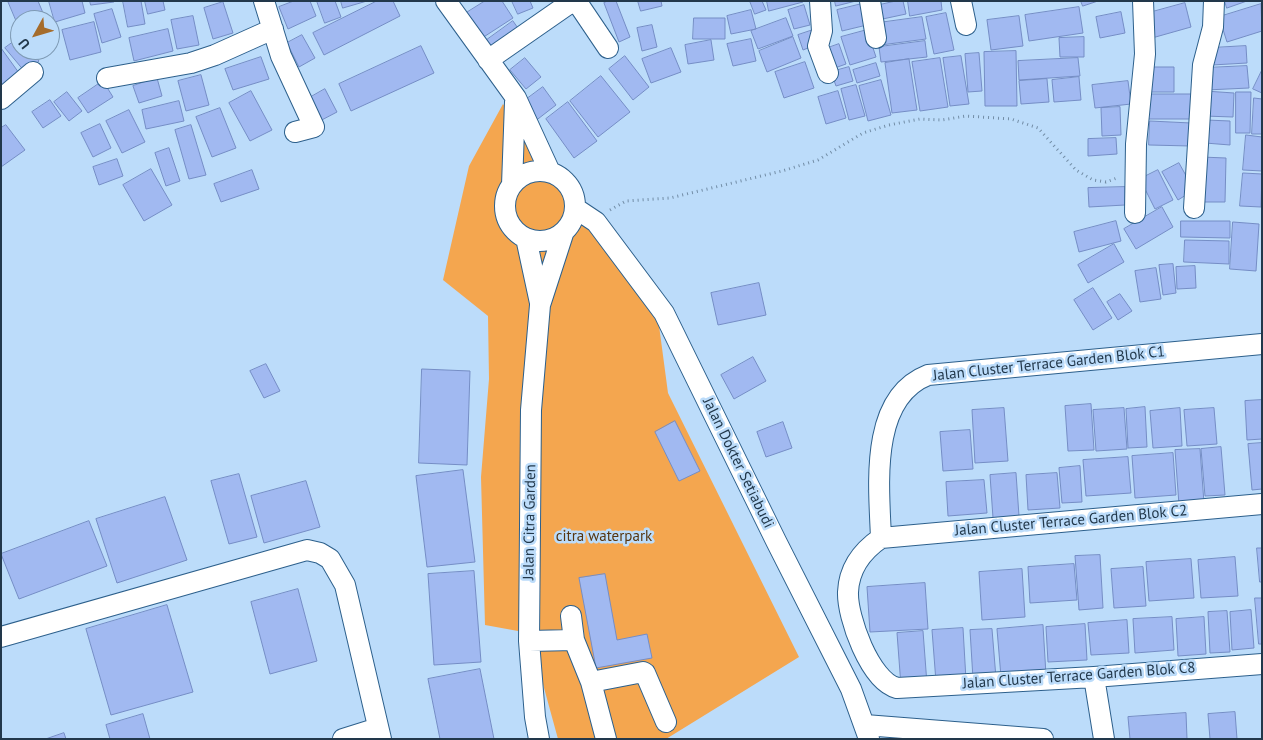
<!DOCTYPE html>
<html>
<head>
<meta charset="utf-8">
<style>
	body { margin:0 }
	#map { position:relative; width:1263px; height:740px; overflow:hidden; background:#bcdcfa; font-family:"PT Sans",sans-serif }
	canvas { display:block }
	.frame { position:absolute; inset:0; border:2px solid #22384b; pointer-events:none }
	.north { position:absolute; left:10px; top:10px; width:50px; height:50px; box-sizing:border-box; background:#bcdcfa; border:1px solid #7e9ab4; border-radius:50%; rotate:231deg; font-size:14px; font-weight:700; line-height:20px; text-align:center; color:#22384b }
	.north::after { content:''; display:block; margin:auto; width:18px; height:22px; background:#a56c2b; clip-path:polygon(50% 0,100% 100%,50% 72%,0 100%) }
</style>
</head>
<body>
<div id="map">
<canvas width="1263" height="740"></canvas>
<div class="frame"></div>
<div class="north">U</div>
</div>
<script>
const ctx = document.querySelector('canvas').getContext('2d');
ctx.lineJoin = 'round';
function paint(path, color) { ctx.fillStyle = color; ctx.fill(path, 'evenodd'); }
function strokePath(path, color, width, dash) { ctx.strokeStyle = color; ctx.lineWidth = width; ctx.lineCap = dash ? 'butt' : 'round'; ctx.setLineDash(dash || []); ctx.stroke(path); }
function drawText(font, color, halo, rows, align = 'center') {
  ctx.font = font + ' "PT Sans",sans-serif'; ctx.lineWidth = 5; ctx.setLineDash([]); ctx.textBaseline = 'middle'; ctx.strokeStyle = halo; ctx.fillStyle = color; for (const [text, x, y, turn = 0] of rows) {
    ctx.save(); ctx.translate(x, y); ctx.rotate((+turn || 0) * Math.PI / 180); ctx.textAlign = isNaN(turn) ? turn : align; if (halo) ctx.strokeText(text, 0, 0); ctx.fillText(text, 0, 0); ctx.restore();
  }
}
paint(new Path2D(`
	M503,104L658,318L668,393L799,657L666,739H558L529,633L485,625L481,477L489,379L488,316L443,280L469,166Z`), '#f4a64f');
const building = new Path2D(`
	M8,1H38L46,20H20V30Z
	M49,1H82L85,13L55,22Z
	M90,1H114V2L91,5Z
	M123,1H141L145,24L128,27Z
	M145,1H163L165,10L148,14Z
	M294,1H310L316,16L288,29L279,7Z
	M317,1H335L341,17L325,23Z
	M341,1H367L343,8Z
	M377,1H393L400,16L324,55L313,33Z
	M485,1H502L513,18L479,40L463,15Z
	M512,1H530L533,8L518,14Z
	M608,1H616L630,37L619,42L604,3Z
	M638,1H661L662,6L641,11Z
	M750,1H762L766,10L755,14Z
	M767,1H803V2L769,11Z
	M835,1H856L836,6Z
	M896,1H903L906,14L878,20L875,6Z
	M908,1H941L942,10L910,16Z
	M1081,1H1098L1083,6Z
	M1225,1H1247L1227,8Z
	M223,2L233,33L213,39L204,8Z
	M866,3L871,24L842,31L837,10Z
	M1185,3L1191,27L1152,38L1145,14Z
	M1261,4L1262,31L1227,42L1219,17Z
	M804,5L810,25L794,29L788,10Z
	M1079,7L1083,33L1029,41L1025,15Z
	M112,9L121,37L102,43L94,14Z
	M751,10L756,29L731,34L727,16Z
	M1121,12L1125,33L1100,38L1096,17Z
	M946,13L954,50L934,54L926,17Z
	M193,16L199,45L177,49L171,20Z
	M1019,16L1023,46L991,50L987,20Z
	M922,17L926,39L881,45L878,23Z
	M694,18H725V39H693Z
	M786,18L793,36L758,49L751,31Z
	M513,21L522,34L493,54L484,42Z
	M94,22L101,52L70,60L62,30Z
	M652,25L657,47L642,51L637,28Z
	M168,29L173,51L134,61L129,38Z
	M813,30L818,44L803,50L798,35Z
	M867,30L876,57L850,65L841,37Z
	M302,35L315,58L299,67L287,43Z
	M20,37V50H31L39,61L25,72L5,48Z
	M793,37L801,58L767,72L759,51Z
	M1084,37V57H1060L1059,38Z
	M751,39L756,61L733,66L727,44Z
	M711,40L714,60L688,64L685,45Z
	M925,41L927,57L881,62L879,47Z
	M839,44L846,64L832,69L825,49Z
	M421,46L434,73L351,111L339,84Z
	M1246,46L1247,63L1212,65L1211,48Z
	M1,48L19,73L1,86Z
	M671,48L681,72L651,83L642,59Z
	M1016,51L1017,106H985L984,52Z
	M979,53L982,91L968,92L965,54Z
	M625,56L649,87L633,100L609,69Z
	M961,56L969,104L950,106L943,58Z
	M261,57L269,79L233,90L225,69Z
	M525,58L541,77L526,89L510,70Z
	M940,58L948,107L920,111L912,62Z
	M1078,58L1080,76L1019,80L1018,61Z
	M909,59L917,110L892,113L885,63Z
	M805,62L814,88L784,98L775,72Z
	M876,63L880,76L857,83L853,70Z
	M1247,66L1249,88L1206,90L1205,68Z
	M849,67L853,81L836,86L831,72Z
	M1149,67H1174V92H1148Z
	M1262,70V93L1253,89Z
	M201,75L209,105L186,111L178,81Z
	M601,76L630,112L598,137L570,101Z
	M1079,77L1081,100L1054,102L1052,80Z
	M157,78L162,96L139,103L133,86Z
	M1047,79L1049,102L1021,104L1019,81Z
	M881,80L891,115L868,121L859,86Z
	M103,81L113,97L88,113L78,98Z
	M1128,81L1131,104L1095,108L1092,85Z
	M856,85L865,116L849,120L841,89Z
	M543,87L556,105L534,122L520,104Z
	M325,89L337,112L316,123L304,101Z
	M251,91L272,130L250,141L229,103Z
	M838,91L846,118L826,124L818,97Z
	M1205,91L1234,93L1233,117L1204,116Z
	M67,92L82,111L69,121L54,102Z
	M1236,92H1251L1250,133H1236Z
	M1147,94H1192V119H1148Z
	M1254,98L1262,99V134H1252Z
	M50,100L61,116L43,128L32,112Z
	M179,101L184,121L146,129L142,110Z
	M568,102L597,141L574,158L546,119Z
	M1120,107L1121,135L1102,136L1101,108Z
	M220,108L236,148L212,157L196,117Z
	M129,110L145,142L122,153L106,121Z
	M1206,120L1230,121V145L1205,143Z
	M1150,121L1191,123L1190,146L1149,145Z
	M100,124L111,148L93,157L81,133Z
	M6,125L25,150L1,167V128Z
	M191,125L206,175L189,179L175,130Z
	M1246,135L1262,137V171L1243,170Z
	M1116,138L1117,154L1088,156V139Z
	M169,148L180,181L166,186L155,153Z
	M1201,157L1226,158L1225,202H1200Z
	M117,159L123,176L99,185L93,167Z
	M1179,163L1194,190L1178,200L1162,172Z
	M151,169L172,205L144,221L123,185Z
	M252,170L259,189L221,202L214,184Z
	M1158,170L1173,200L1155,209L1140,179Z
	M1243,173L1262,174L1261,207L1240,206Z
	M1125,187V205L1089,207L1088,188Z
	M1162,207L1173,227L1136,249L1124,229Z
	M1116,221L1121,241L1079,252L1074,232Z
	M1181,221H1230V238L1181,237Z
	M1233,222L1259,224L1256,271L1230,269Z
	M1185,240L1229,241V264L1184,262Z
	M1114,244L1124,262L1088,283L1078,265Z
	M1173,264L1176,293L1163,295L1159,265Z
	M1195,266L1196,288L1177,289L1176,267Z
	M1156,268L1161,299L1140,302L1135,271Z
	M759,283L766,315L718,325L711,293Z
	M1093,288L1112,318L1093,330L1074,300Z
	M1120,294L1132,311L1118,320L1107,302Z
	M753,357L766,381L734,399L721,375Z
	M266,364L280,391L264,398L250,371Z
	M422,369L470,371L467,465L419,463Z
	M1262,400V439L1247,440L1245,401Z
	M1091,404L1094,450L1068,451L1065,406Z
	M1145,407L1147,447L1128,448L1126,409Z
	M1004,408L1008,461L975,463L972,410Z
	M1124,408L1127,449L1096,451L1093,410Z
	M1180,408L1182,446L1153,448L1150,411Z
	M1214,408L1217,444L1187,446L1184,410Z
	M675,421L700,471L679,481L655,432Z
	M783,422L792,448L766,457L757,432Z
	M970,430L973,469L943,471L940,432Z
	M1262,443V489L1252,490L1248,444Z
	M1221,447L1225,495L1205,496L1201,449Z
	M1200,449L1204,503L1179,505L1175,450Z
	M1173,453L1176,495L1135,498L1132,456Z
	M1128,457L1131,493L1086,496L1083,460Z
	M1080,466L1082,502L1062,503L1059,468Z
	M463,470L475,562L427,567L416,476Z
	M1016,473L1019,516L993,518L990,475Z
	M1057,473L1060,508L1028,510L1026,475Z
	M239,474L257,537L229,544L211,481Z
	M984,480L987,513L948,516L946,482Z
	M306,481L320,527L264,543L251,496Z
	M165,497L187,560L117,583L96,519Z
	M89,521L107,566L19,599L1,554Z
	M1257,548H1262V582H1260Z
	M1100,555L1103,608L1079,610L1075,556Z
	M1235,557L1238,596L1201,598L1198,560Z
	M1191,559L1194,598L1149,601L1146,562Z
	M1074,564L1077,600L1030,603L1028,567Z
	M1143,567L1146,606L1114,608L1111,569Z
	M1022,569L1025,617L982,620L979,572Z
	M474,571L481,662L434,665L428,574Z
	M605,574L617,640L647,634L652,658L596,668L579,578Z
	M925,583L928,629L870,632L867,587Z
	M298,589L317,661L270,674L251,602Z
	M1255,598H1262V644H1259Z
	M167,605L193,692L111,715L86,629Z
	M1251,610L1254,648L1232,650L1230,612Z
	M1227,611L1230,652L1210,653L1208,612Z
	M1172,617L1174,650L1135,653L1133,619Z
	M1204,617L1206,654L1178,656L1176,619Z
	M1127,620L1129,653L1091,655L1088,623Z
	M1085,624L1087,660L1048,662L1046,627Z
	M1043,625L1046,675L1001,677L997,629Z
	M963,628L966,680L936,682L932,630Z
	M992,629L996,678L973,679L970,630Z
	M923,631L927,684L901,686L897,633Z
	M480,669L494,739H440L428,679Z
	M1235,712L1237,739H1210L1208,714Z
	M1186,713L1187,739H1130L1128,717Z
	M143,714L150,739H110L106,725Z
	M64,733L66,739H46Z`);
paint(building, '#a1b9f1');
strokePath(building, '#758dc5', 1);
const minor = new Path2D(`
	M264,1L281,56L314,127L295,132
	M446,1L516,98L550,172
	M820,1L822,31L818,46L828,73
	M870,1L876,38
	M961,1L966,25
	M488,60L570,3H576L581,8L608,48
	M107,78L191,63L215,55L273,29
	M1,99L33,72
	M505 206a35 35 0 1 1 70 0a35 35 0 1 1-70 0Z
	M512,185L515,102
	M575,208L596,222L664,313L776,541L851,689L869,739
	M1194,208L1203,65L1213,27L1214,1
	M1135,213L1136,144L1145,54L1143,1
	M526,238L540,303
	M1262,504L881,538C862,551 849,568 848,592C847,617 870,681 897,688L1094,677L1262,664
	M881,538C879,486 869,398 928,375L1262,344
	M571,616L574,640
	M1,637L307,550L320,553L330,559L345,585L381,739
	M529,641L574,640L591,682L606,739
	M1094,677L1104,739
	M591,682L643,672L645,673L666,722
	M865,725L1043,739
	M343,739L378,728
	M539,739L535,717L529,641L531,410L540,305L563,234`);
strokePath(minor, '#2d608c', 22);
strokePath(new Path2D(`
	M610,210L626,201L670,198L782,171L818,160L863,133L889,125L920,119L942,120L966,116L1011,119L1038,128L1076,170L1093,180L1106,182L1117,178`), '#728da6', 3, [1, 4]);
strokePath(minor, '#fff', 20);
drawText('15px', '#22384b', '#bcdcfa', [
	["Jalan Cluster Terrace Garden Blok C1",1049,364,-6],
	["Jalan Dokter Setiabudi",738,463,64],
	["Jalan Cluster Terrace Garden Blok C2",1071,521,-5],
	["Jalan Citra Garden",530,522,-89],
	["Jalan Cluster Terrace Garden Blok C8",1079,676,-4]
]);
drawText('15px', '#563610', '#bcdcfa', [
	["citra waterpark",604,537]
]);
</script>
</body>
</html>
